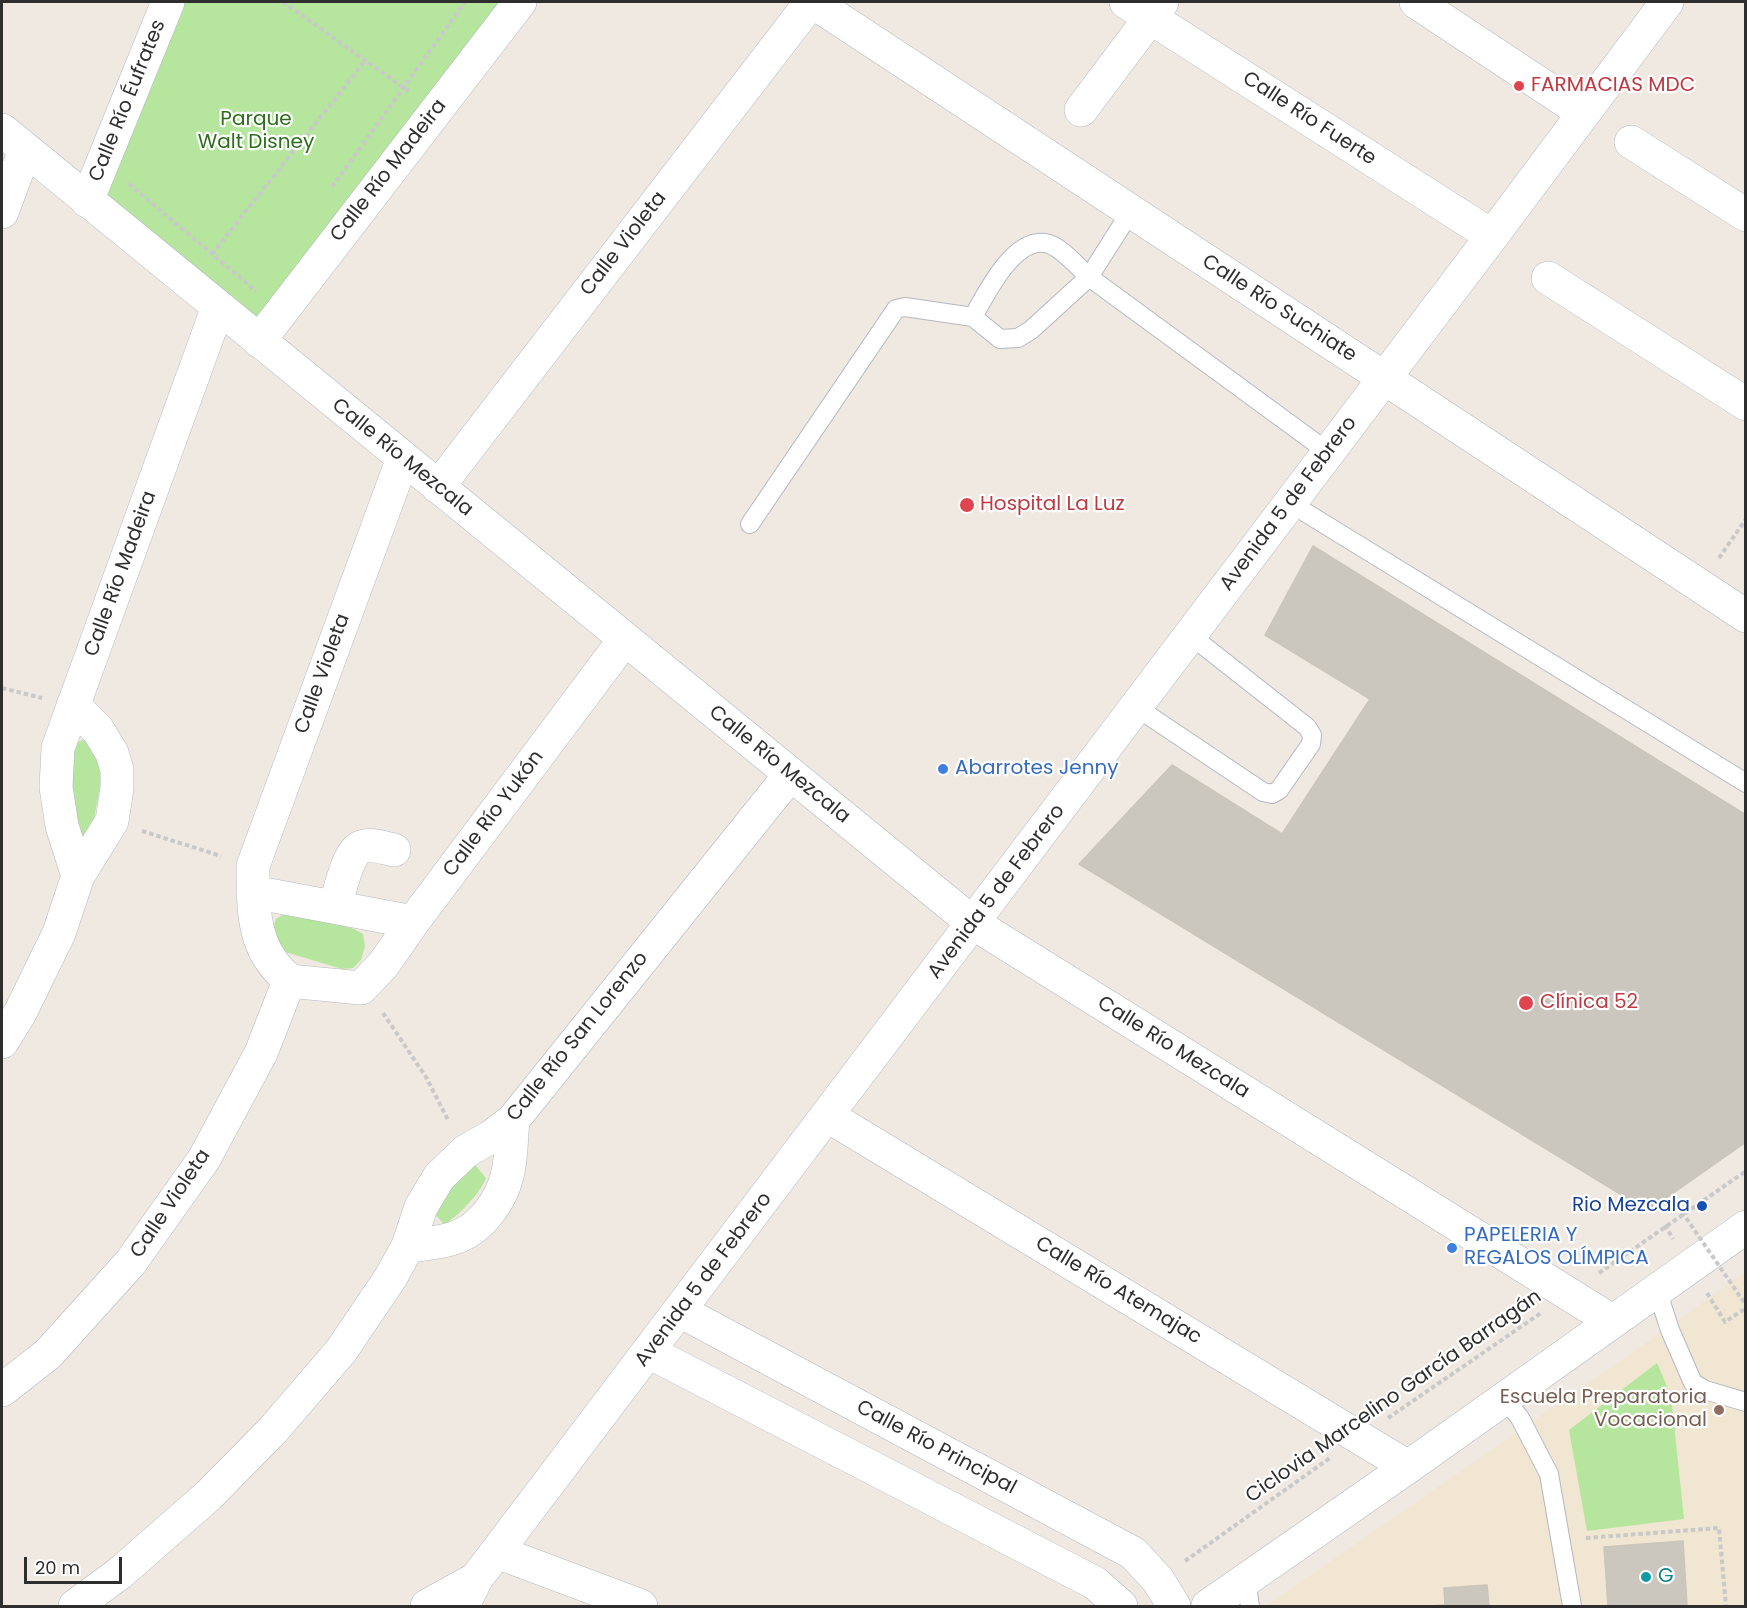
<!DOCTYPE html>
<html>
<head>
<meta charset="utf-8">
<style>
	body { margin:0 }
	#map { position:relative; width:1747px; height:1608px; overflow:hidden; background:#efe9e1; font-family:Poppins,sans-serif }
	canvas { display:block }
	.frame { position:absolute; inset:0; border:3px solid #2e2e2e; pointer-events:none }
	.scale { position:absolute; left:24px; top:1557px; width:98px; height:27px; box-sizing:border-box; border:3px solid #2e2e2e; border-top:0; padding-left:8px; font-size:18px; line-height:21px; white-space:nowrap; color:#2e2e2e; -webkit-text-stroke:4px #fff; paint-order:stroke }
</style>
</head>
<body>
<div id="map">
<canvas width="1747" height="1608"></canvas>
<div class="frame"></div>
<div class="scale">20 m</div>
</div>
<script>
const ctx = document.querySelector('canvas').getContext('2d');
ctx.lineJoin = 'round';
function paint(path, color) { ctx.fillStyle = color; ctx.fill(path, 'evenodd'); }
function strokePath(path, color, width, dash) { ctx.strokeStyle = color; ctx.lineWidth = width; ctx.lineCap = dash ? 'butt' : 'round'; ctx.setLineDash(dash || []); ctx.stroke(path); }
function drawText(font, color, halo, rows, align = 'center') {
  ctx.font = font + ' Poppins,sans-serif'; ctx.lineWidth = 4.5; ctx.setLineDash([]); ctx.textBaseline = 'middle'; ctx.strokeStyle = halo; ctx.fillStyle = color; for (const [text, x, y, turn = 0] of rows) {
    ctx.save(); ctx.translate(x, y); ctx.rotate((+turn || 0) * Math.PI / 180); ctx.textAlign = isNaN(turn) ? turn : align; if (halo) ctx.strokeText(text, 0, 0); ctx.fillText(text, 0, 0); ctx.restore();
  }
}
paint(new Path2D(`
	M1745,1272V1606H1266L1659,1334Z`), '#f0e6d1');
paint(new Path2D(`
	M168,2H520L259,341L87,201Z
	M85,739L96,747L103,770L92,830L81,841L67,762L75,743Z
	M290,910L354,929L363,934L365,946L361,960L353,968L342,969L282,951L272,931L276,919Z
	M472,1161L486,1178C481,1192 457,1218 444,1224L430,1209Z
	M1657,1363L1671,1396L1684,1519L1587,1531L1569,1430Z`), '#b6e59e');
const building = new Path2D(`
	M1313,546L1746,815V1142L1648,1211L1079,864L1172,765L1282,834L1370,699L1265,635Z
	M1683,1541L1687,1606H1608L1604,1547Z
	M1487,1585L1489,1606H1430L1445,1605L1444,1588Z`);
paint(building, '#cbc7bf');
strokePath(building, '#cbc5ba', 1.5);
const lane = new Path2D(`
	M1131,211L1089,277L1031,330L1018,338L1000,339L973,317C986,294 1013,238 1045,243C1060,245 1078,267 1089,277L1328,452
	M1290,503L1746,783
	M750,524L896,309L905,307L973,317
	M1136,707L1263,792L1272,794L1279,790L1311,744L1312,735L1307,727L1190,635
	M1657,1290L1670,1330L1693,1383L1705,1390L1746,1402
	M1504,1398L1520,1418L1549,1474L1572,1606
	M1246,1580L1250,1606`);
const street = new Path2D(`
	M813,2L1746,616
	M1126,2L1492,236
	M1416,2L1584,113
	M1081,110L1162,2
	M2,130L973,923L1612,1321
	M1631,142L1746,215
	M87,201L168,2
	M2,212L25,150
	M1548,278L1746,404
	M259,341L520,2
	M403,458L253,866C253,897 252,937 273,963C278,970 284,975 289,981L361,988L383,965L413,922L625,639
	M438,487L811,2
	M78,876L62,826L56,787L58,748L218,307
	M253,892L413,922
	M335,907C339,894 348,851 361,847C370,843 384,848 394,850
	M2,1042L20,1013L59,933L78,876L112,821L117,788V770L112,753L98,730L73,705
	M828,1116L1408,1467
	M408,1246C423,1244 440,1243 454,1238C480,1230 501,1201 507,1176C512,1158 511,1138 513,1120
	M680,1311L1133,1553L1158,1580L1174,1606
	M649,1352L1095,1583L1121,1606
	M2,1390L48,1354L131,1262L204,1159L261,1053L289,981
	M497,1552L641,1606
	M75,1606L120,1573L209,1495L273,1430L341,1351L391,1277L408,1246L421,1207L439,1177L466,1151L491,1137L513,1120L790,775
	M427,1606L476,1579
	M463,1606L476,1579L1492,236L1667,2`);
const secondary = new Path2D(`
	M1208,1606L1408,1467L1746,1227`);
strokePath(lane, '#b4b7c1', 20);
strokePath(street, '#b4b7c1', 34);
strokePath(secondary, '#b4b7c1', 34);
strokePath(new Path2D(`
	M283,2L411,93
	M373,2H374
	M129,184L256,291
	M332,187L465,2
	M212,254L365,61
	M1719,558L1746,519
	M2,688L42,698
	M142,831L221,856
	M383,1013L426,1077L449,1122
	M1665,1225L1673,1239
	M1599,1273L1746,1171
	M1707,1293L1725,1322L1746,1308
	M1388,1418L1541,1313
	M1586,1538L1719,1528L1726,1606
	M1185,1561L1330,1458`), '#c9c9c9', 4, [4.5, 3]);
strokePath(lane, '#fff', 18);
strokePath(street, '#fff', 33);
strokePath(secondary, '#fff', 33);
strokePath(new Path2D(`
	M1682,1212L1746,1305`), '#c9c9c9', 4, [4.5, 3]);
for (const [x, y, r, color] of [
	[1519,86,6,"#e0444e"],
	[967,505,8,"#e0444e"],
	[943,769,6,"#3f7fe0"],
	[1526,1003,8,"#e0444e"],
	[1702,1206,6,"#1a4fb4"],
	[1452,1248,6,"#3f7fe0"],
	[1719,1410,6,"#8d6e63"],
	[1646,1577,6,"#0f9aa8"]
]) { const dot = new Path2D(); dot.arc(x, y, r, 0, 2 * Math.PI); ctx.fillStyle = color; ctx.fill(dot); strokePath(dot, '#fff', 2); }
drawText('20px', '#be3a42', '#fff', [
	["FARMACIAS MDC",1531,86],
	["Hospital La Luz",980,505],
	["Clínica 52",1540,1003]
], 'left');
drawText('20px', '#2e2e2e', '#fff', [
	["Calle Río Éufrates",128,101,-68],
	["Calle Río Fuerte",1309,119,33],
	["Calle Río Madeira",389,171,-52],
	["Calle Violeta",624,244,-52],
	["Calle Río Suchiate",1279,309,33],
	["Calle Río Mezcala",402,458,39],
	["Avenida 5 de Febrero",1289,504,-53],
	["Calle Río Madeira",121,574,-70],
	["Calle Violeta",323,674,-70],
	["Calle Río Mezcala",779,765,39],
	["Calle Río Yukón",494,814,-53],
	["Avenida 5 de Febrero",997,892,-53],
	["Calle Río San Lorenzo",578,1037,-51],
	["Calle Río Mezcala",1173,1048,32],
	["Calle Violeta",171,1204,-56],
	["Avenida 5 de Febrero",704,1280,-53],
	["Calle Río Atemajac",1118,1291,31],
	["Ciclovia Marcelino García Barragán",1394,1397,-35],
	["Calle Río Principal",936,1448,28]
]);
drawText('20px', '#2c6e1b', '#fff', [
	["Parque",256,120],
	["Walt Disney",256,143]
]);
drawText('20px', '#366cbe', '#fff', [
	["Abarrotes Jenny",955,769],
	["PAPELERIA Y",1464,1236],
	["REGALOS OLÍMPICA",1464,1259]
], 'left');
drawText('20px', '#164399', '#fff', [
	["Rio Mezcala",1690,1206]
], 'right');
drawText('20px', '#785e54', '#fff', [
	["Escuela Preparatoria",1707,1398],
	["Vocacional",1707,1421]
], 'right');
drawText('20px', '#0d838f', '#fff', [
	["G",1658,1577]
], 'left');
</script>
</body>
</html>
